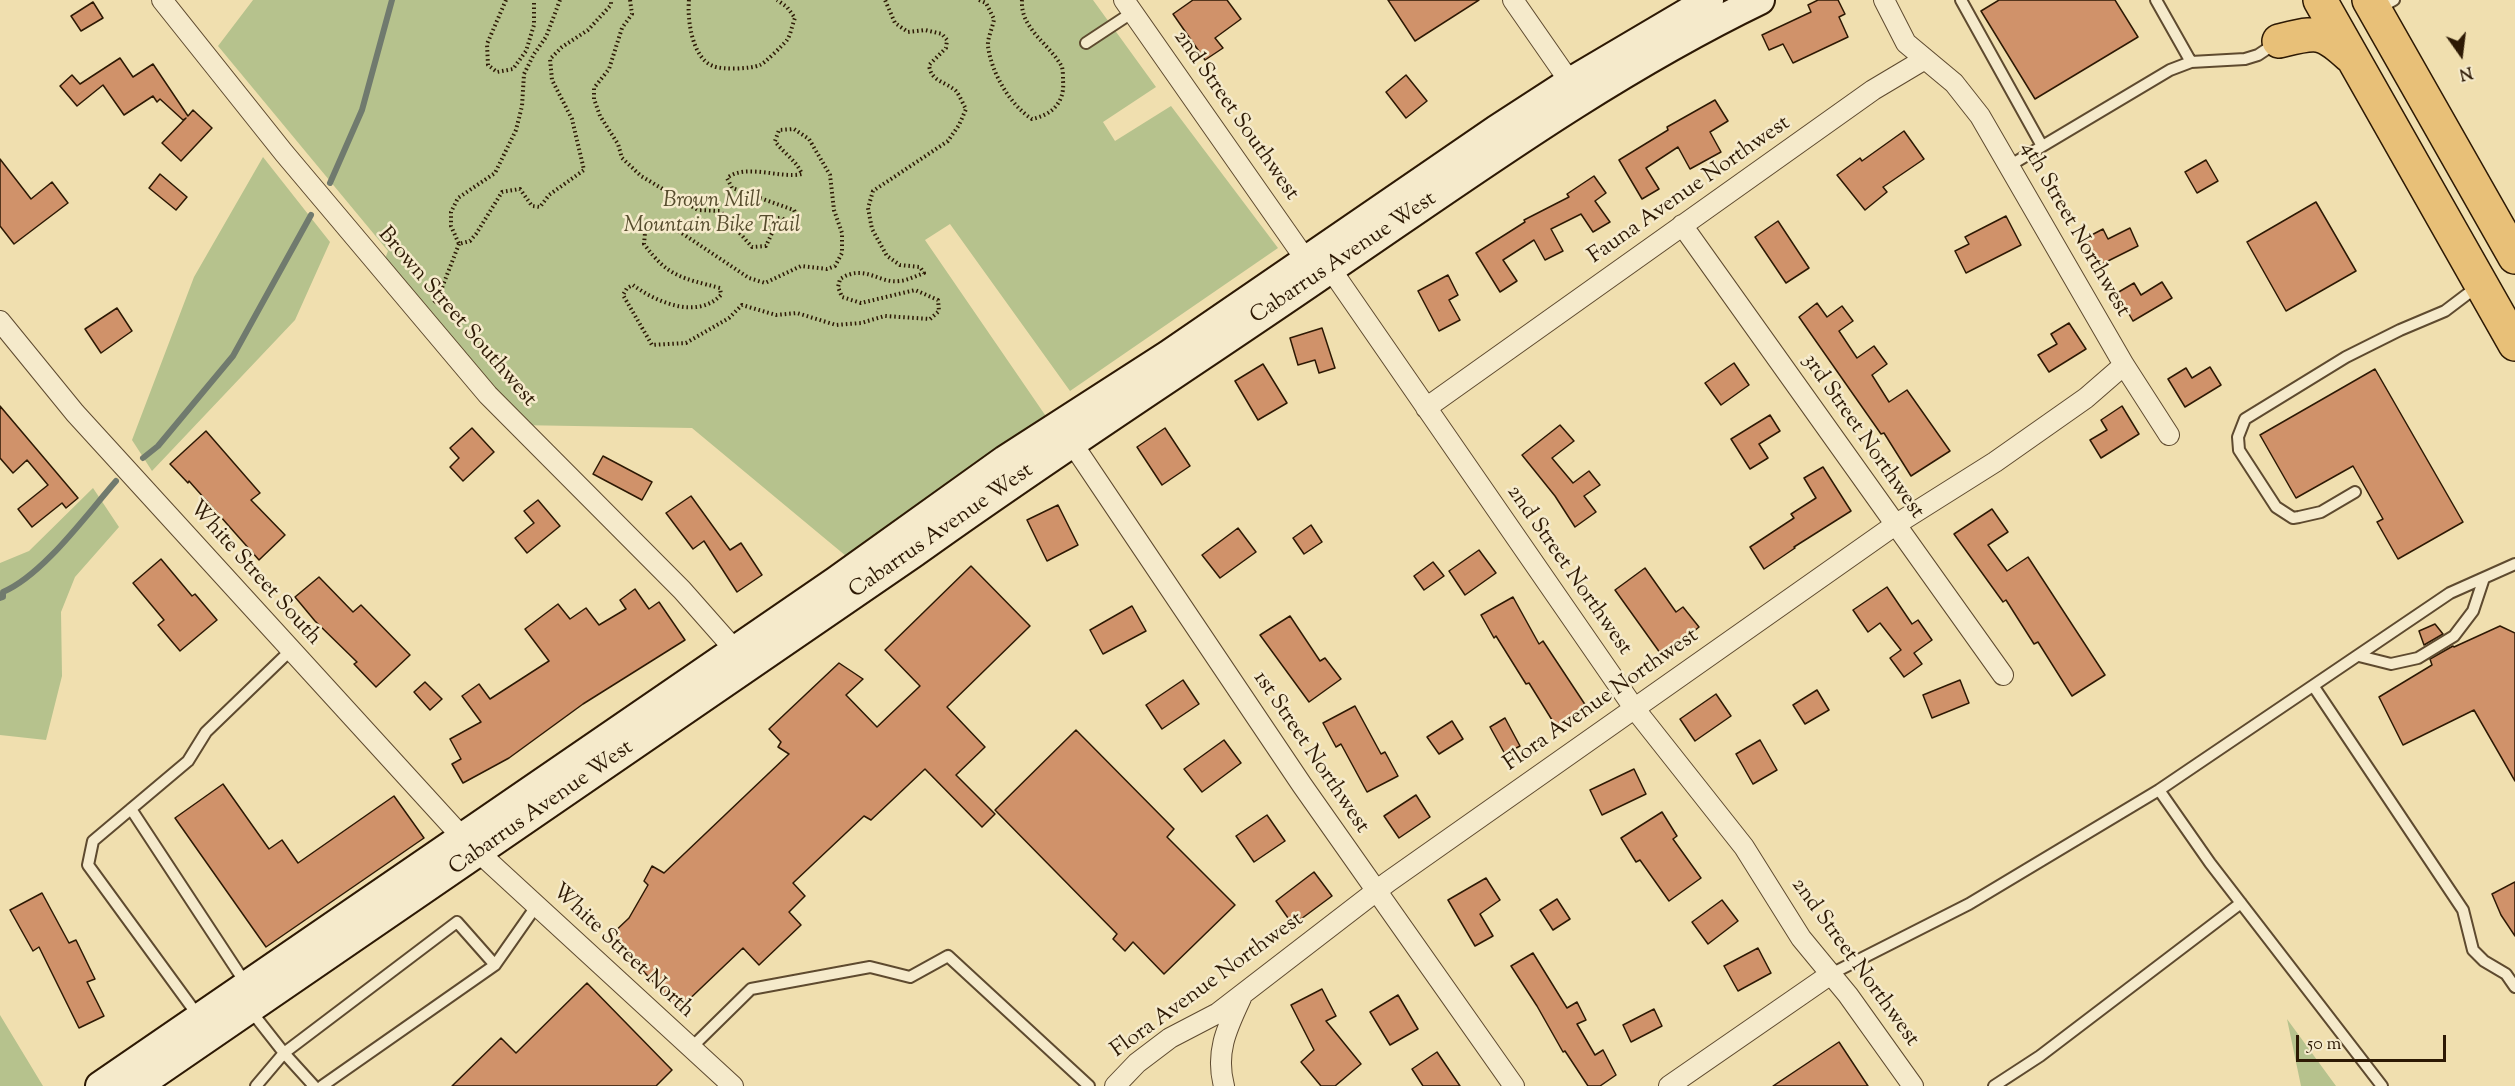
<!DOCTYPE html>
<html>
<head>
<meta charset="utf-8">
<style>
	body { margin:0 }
	#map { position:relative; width:2515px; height:1086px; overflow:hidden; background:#f0dfaf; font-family:"Sorts Mill Goudy",serif }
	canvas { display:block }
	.north { position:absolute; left:2431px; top:24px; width:60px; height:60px; -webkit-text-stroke:4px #f5eacb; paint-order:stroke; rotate:166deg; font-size:16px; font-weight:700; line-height:24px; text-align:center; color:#2d1904 }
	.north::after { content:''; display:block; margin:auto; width:21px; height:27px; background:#2d1904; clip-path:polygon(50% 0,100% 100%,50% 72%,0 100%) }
	.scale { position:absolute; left:2296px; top:1035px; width:150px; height:27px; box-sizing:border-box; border:3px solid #2d1904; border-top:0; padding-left:8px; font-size:18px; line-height:21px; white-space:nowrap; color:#2d1904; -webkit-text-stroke:4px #f5eacb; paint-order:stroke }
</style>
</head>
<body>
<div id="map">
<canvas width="2515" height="1086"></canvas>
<div class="north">N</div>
<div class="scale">50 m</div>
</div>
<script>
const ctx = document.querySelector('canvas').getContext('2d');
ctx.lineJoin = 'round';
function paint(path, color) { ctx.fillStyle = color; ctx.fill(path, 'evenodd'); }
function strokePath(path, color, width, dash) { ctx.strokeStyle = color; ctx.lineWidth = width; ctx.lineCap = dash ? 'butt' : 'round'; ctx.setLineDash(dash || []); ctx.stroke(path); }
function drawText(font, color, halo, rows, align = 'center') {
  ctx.font = font + ' "Sorts Mill Goudy",serif'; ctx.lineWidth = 5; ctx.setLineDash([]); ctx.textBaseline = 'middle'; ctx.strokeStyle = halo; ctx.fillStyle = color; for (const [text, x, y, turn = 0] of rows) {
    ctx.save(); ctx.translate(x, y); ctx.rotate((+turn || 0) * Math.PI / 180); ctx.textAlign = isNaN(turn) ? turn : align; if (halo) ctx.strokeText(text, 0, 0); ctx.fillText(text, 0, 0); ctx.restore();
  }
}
paint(new Path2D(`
	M253,0H1093L1156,87L1103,122L1115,141L1171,106L1278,248L1070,391L950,224L925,240L1054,428L858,566L692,428L516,425L381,269L388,251L218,46Z
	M263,157L330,242L295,320L152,471L132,440L194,277Z
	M93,488L119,527L75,577L61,612L62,676L46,740L0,735V563L29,551Z
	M0,1015L43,1086H0Z
	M2287,1019L2336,1086H2301Z`), '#b6c28d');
strokePath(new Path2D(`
	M330,183L362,110L392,0
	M143,458L158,446L233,356L311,215
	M0,598L3,597V592C43,575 87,514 116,481`), '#707a6e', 6);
const building = new Path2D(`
	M1193,0H1227L1241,19L1215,38L1223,48L1205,60L1173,14Z
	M1388,0H1479L1415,41Z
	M1818,0H1838L1845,14L1839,17L1848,37L1793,63L1783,44L1769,50L1762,35L1811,12L1808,5Z
	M1999,0H2115L2138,37L2035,99L1981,11Z
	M93,2L103,18L81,31L71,16Z
	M120,58L133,77L153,64L188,116L193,110L212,128L181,161L162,143L186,118L183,120L160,99L157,102L153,96L124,115L103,85L77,106L60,86L72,75L80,84Z
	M1406,75L1427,101L1406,118L1386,92Z
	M1715,100L1728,121L1710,132L1721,152L1690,169L1678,147L1646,168L1659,189L1642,199L1619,160L1668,130L1667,127Z
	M1904,131L1924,159L1883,187L1887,192L1865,210L1837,175L1860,158L1862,161Z
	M0,159L31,199L52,182L68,203L14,244L0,226Z
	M2206,160L2218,181L2197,193L2185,172Z
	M160,174L187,197L176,210L149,188Z
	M1594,176L1606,193L1595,201L1610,222L1593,232L1581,214L1551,229L1563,251L1545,260L1534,240L1503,260L1517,281L1500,292L1476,253L1525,222L1524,220L1569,197L1567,194Z
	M2316,202L2356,271L2286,311L2247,242Z
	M2006,216L2021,245L1966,273L1955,251L1969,244L1965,237Z
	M1778,221L1809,268L1786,283L1755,237Z
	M2130,228L2138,246L2098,266L2084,239L2103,229L2108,239Z
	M1448,275L1458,295L1449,300L1460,320L1439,331L1418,291Z
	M2162,282L2172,298L2133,321L2117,293L2134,283L2141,295Z
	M1817,303L1827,317L1842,306L1853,321L1839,331L1857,358L1874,346L1887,364L1872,375L1889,402L1907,390L1950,451L1911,476L1884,433L1881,434L1799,317Z
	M117,308L132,331L101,353L85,329Z
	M2069,323L2086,349L2049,372L2038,355L2057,344L2051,334Z
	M1322,328L1335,368L1319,373L1315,360L1298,365L1290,338Z
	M1734,363L1749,385L1721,405L1705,383Z
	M1263,364L1287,403L1258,420L1235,381Z
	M2210,367L2221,385L2185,407L2168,379L2186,368L2192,378Z
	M2375,369L2463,522L2398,559L2377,522L2383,519L2353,466L2296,498L2260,435Z
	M0,406L78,498L66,508L62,503L32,527L18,509L48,485L27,460L13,473L0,458Z
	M2122,406L2139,434L2101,458L2090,440L2107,430L2101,420Z
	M1770,415L1780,431L1759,444L1768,458L1750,469L1731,439Z
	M1560,425L1574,441L1552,458L1573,483L1589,471L1600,485L1584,496L1596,512L1575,527L1555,496L1522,455Z
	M472,428L494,452L463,481L450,467L459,458L450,448Z
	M1165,428L1190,466L1162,485L1137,447Z
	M206,431L260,493L251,500L285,535L259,560L189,481L188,483L170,464Z
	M603,456L652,482L642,500L593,474Z
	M1823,467L1851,511L1794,547L1795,548L1764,569L1750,547L1794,518L1791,514L1816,498L1804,478Z
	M691,496L730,550L741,543L762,575L737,592L704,541L693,549L666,513Z
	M538,500L560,526L527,553L515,538L534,523L524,511Z
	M1058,505L1078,545L1047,561L1027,520Z
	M1992,509L2008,532L1988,545L2007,571L2028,557L2105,675L2072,696L2038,642L2034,644L2006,600L2003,602L1954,534Z
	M1311,525L1322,542L1304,554L1293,538Z
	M1238,528L1256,552L1220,578L1202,555Z
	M1479,550L1496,573L1465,595L1449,571Z
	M161,559L192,596L195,594L217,620L180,651L158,625L164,620L133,583Z
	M1433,562L1444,576L1424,590L1414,576Z
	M971,566L1030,626L947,707L985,747L956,775L995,814L982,827L925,769L871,820L864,816L793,883L805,896L789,912L801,925L759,965L743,948L679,1009L610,936L629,918L648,885L644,881L652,866L664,873L789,754L778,747L781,742L769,729L839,663L863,679L846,695L877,727L920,686L885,650Z
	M1645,568L1676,612L1683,607L1699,627L1663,657L1615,590Z
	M319,577L353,612L361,605L410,655L376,687L354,664L357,662L315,621L295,597Z
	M1887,587L1912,624L1918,620L1932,640L1914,653L1922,664L1904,677L1890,658L1901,650L1880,623L1868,632L1853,610Z
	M635,589L649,609L659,602L685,640L583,704L509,758L463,783L452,764L461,759L450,739L481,722L462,696L479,684L490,699L549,661L525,629L558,604L570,619L586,608L599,625L626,609L620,600Z
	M1513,597L1539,644L1543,641L1588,709L1557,728L1529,683L1526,684L1496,636L1494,638L1481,615Z
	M1132,606L1146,631L1103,654L1090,630Z
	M1290,616L1320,661L1325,658L1341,679L1309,702L1260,635Z
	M2435,624L2443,634L2424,645L2419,631Z
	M2500,626L2515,633V781L2474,710L2403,745L2379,697L2432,665L2430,659L2453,646L2454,647Z
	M1183,680L1199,704L1162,729L1146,705Z
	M1960,680L1969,703L1932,718L1923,695Z
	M425,682L442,699L430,710L414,692Z
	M1817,690L1829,710L1805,724L1793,705Z
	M1716,694L1731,716L1695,741L1680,719Z
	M1355,706L1381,754L1385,752L1398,776L1367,792L1341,744L1336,747L1323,723Z
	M1505,718L1520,746L1505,754L1490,727Z
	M1452,721L1463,739L1439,754L1427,737Z
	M1076,730L1174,829L1167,837L1235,905L1164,974L1133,942L1125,951L1113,939L1117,934L995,810Z
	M1224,740L1241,763L1202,792L1184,769Z
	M1760,740L1777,770L1753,784L1736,754Z
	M1634,769L1646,794L1602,815L1590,790Z
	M223,784L269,849L282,840L298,863L394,796L424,838L266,947L175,818Z
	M1416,795L1430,817L1399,838L1384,816Z
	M1662,812L1677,836L1673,839L1701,878L1669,901L1640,860L1636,862L1621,838Z
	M1267,815L1285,841L1254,862L1236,836Z
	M1314,872L1332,896L1293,925L1276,901Z
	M1486,878L1500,900L1480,914L1493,936L1475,946L1448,900Z
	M2515,882V936L2501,915L2492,894Z
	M42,893L69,943L76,940L95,979L87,982L104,1016L79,1028L39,947L33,951L10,910Z
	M1557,899L1570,919L1553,930L1540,910Z
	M1722,900L1738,921L1708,944L1692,922Z
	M1758,948L1771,973L1738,991L1724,966Z
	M1533,953L1567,1008L1577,1002L1586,1020L1577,1024L1595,1055L1603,1050L1616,1075L1600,1086H1588L1565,1051L1563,1052L1537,1006L1511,966Z
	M587,983L672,1070L656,1086H452L501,1038L516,1053Z
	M1322,989L1336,1016L1326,1021L1361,1064L1335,1086H1321L1301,1062L1314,1050L1291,1005Z
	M1398,995L1418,1029L1390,1045L1370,1012Z
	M1654,1009L1662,1026L1631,1042L1623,1025Z
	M1839,1042L1868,1086H1773Z
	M1437,1052L1460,1086H1423L1412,1069Z`);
paint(building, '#d0926a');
strokePath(building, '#2d1904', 1.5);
const lane = new Path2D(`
	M1961,0L2042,146
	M2156,0L2191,62
	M2378,9L2394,0
	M1086,43L1133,12
	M2009,166L2170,70L2191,62L2245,59L2258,55L2276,43
	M2355,492L2321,512L2299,517L2293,518L2276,507L2239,450L2238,437L2245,419L2346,357L2400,330L2445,311L2478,286
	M2359,656L2391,664L2418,658L2454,636L2473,611L2484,578
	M2314,687L2463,910L2473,950L2484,961L2506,974L2515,987
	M2159,790L2210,863L2382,1086
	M131,809L246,984
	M1831,974L1969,904L2159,790L2450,593L2515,564
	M251,1011L284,1053L314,1086
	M199,1017L88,865L93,841L188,761L206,732L291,650
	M691,1048L751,989L870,967L910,977L948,956L1089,1086
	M256,1086L284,1053L457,922L495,965
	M322,1086L495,965L537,905
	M1994,1086L2040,1056L2241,903`);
const street = new Path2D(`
	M162,0L284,153L488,395L682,590L735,650
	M1124,0L1306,260
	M1513,0L1570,82L1572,87L1571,94
	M1884,0L1906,43L1954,83L1980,116L2124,365L2169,435
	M1682,225L2003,675
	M1323,258L1634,708L1744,847L1801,938L1848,995L1913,1086
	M0,321L75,413L463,838L733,1086
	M1426,408L1873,90L1925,59
	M1072,443L1302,785L1514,1086
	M1115,1086L1137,1063L1170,1038L1218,1013L1388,882L1895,525L1995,462L2086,398L2124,365
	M1224,1086C1215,1052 1227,1028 1241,998
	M1669,1086L1831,974`);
const secondary = new Path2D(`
	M100,1086L836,581L1005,460L1168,355L1496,130L1570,82L1709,0
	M137,1086L915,552C1051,454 1192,364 1330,269C1470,174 1607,74 1760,0`);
const highway = new Path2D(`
	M2320,0L2515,344
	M2369,0L2515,257
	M2279,41C2316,32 2321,29 2350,56`);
strokePath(lane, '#5e4a2f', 14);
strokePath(street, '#5e4a2f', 22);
strokePath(secondary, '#2d1904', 32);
strokePath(highway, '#2d1904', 36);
strokePath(new Path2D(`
	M506,0L487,44L488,65L497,72L513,69L526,51L534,25V0
	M560,0L546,37L534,54L524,74L522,106L516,130L495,173L458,198L451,212V226L459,244L470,241L476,234L502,192L520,189L532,206L540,207L549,195L584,170L572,119L552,80L550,59L562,47L588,30L611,5V0
	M630,0L632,14L622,28L609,69L594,88V99L600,116L618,144L622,158L641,176L698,210L720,211L752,247L766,246L772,233L765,218H782L791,226L799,221L794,210L732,188L727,178C746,163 780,179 802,174C796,160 783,153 775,141L779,130L794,129L809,139L830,175L834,210L842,233V253L835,266L827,269L801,266L765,283L749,278L680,232L654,224L645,233L644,244C668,277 682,278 720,288L721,295C697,320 656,302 633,285L627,288L623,295L652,345L686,343L729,318L742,305L776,315L797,313L836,325L861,323L885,316L930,319L939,311L938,300L915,290L861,303L842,297L838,287L840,279C865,263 878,284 900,281C908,280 916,276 924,273L920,267L900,265L887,256L872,229L868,208L873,191L948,141L959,125L966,109C963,104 960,96 956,91C945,81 931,82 929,65L946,48L947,40L942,34L925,30L908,32L895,23L885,0
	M689,0C687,19 692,58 713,66C722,70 751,69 760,65C765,63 783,45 787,40C791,34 792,25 795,18L787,7L777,0
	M979,0L986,3L994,19C993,27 987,39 988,46C991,72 1010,105 1032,119C1052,115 1065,102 1063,81C1063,77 1063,71 1062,67C1050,44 1020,29 1022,0
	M434,303L438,298L459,244`), '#2d1904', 4, [1.5, 3]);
strokePath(lane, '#f5eacb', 10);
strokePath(street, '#f5eacb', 20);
strokePath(secondary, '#f5eacb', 28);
strokePath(highway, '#e8c078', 33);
drawText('22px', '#2d1904', '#f5eacb', [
	["2nd Street Southwest",1235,116,55],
	["Fauna Avenue Northwest",1690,191,-35],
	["4th Street Northwest",2074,230,60],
	["Cabarrus Avenue West",1344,259,-34],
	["Brown Street Southwest",456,318,49],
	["3rd Street Northwest",1862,437,55],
	["Cabarrus Avenue West",942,532,-35],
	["2nd Street Northwest",1568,571,55],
	["White Street South",254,574,48],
	["Flora Avenue Northwest",1602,701,-35],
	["1st Street Northwest",1310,753,56],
	["Cabarrus Avenue West",542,809,-35],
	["White Street North",622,952,43],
	["2nd Street Northwest",1854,963,54],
	["Flora Avenue Northwest",1208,986,-36]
]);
drawText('italic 22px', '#564c2d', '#f5eacb', [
	["Brown Mill",712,202],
	["Mountain Bike Trail",712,227]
]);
</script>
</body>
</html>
